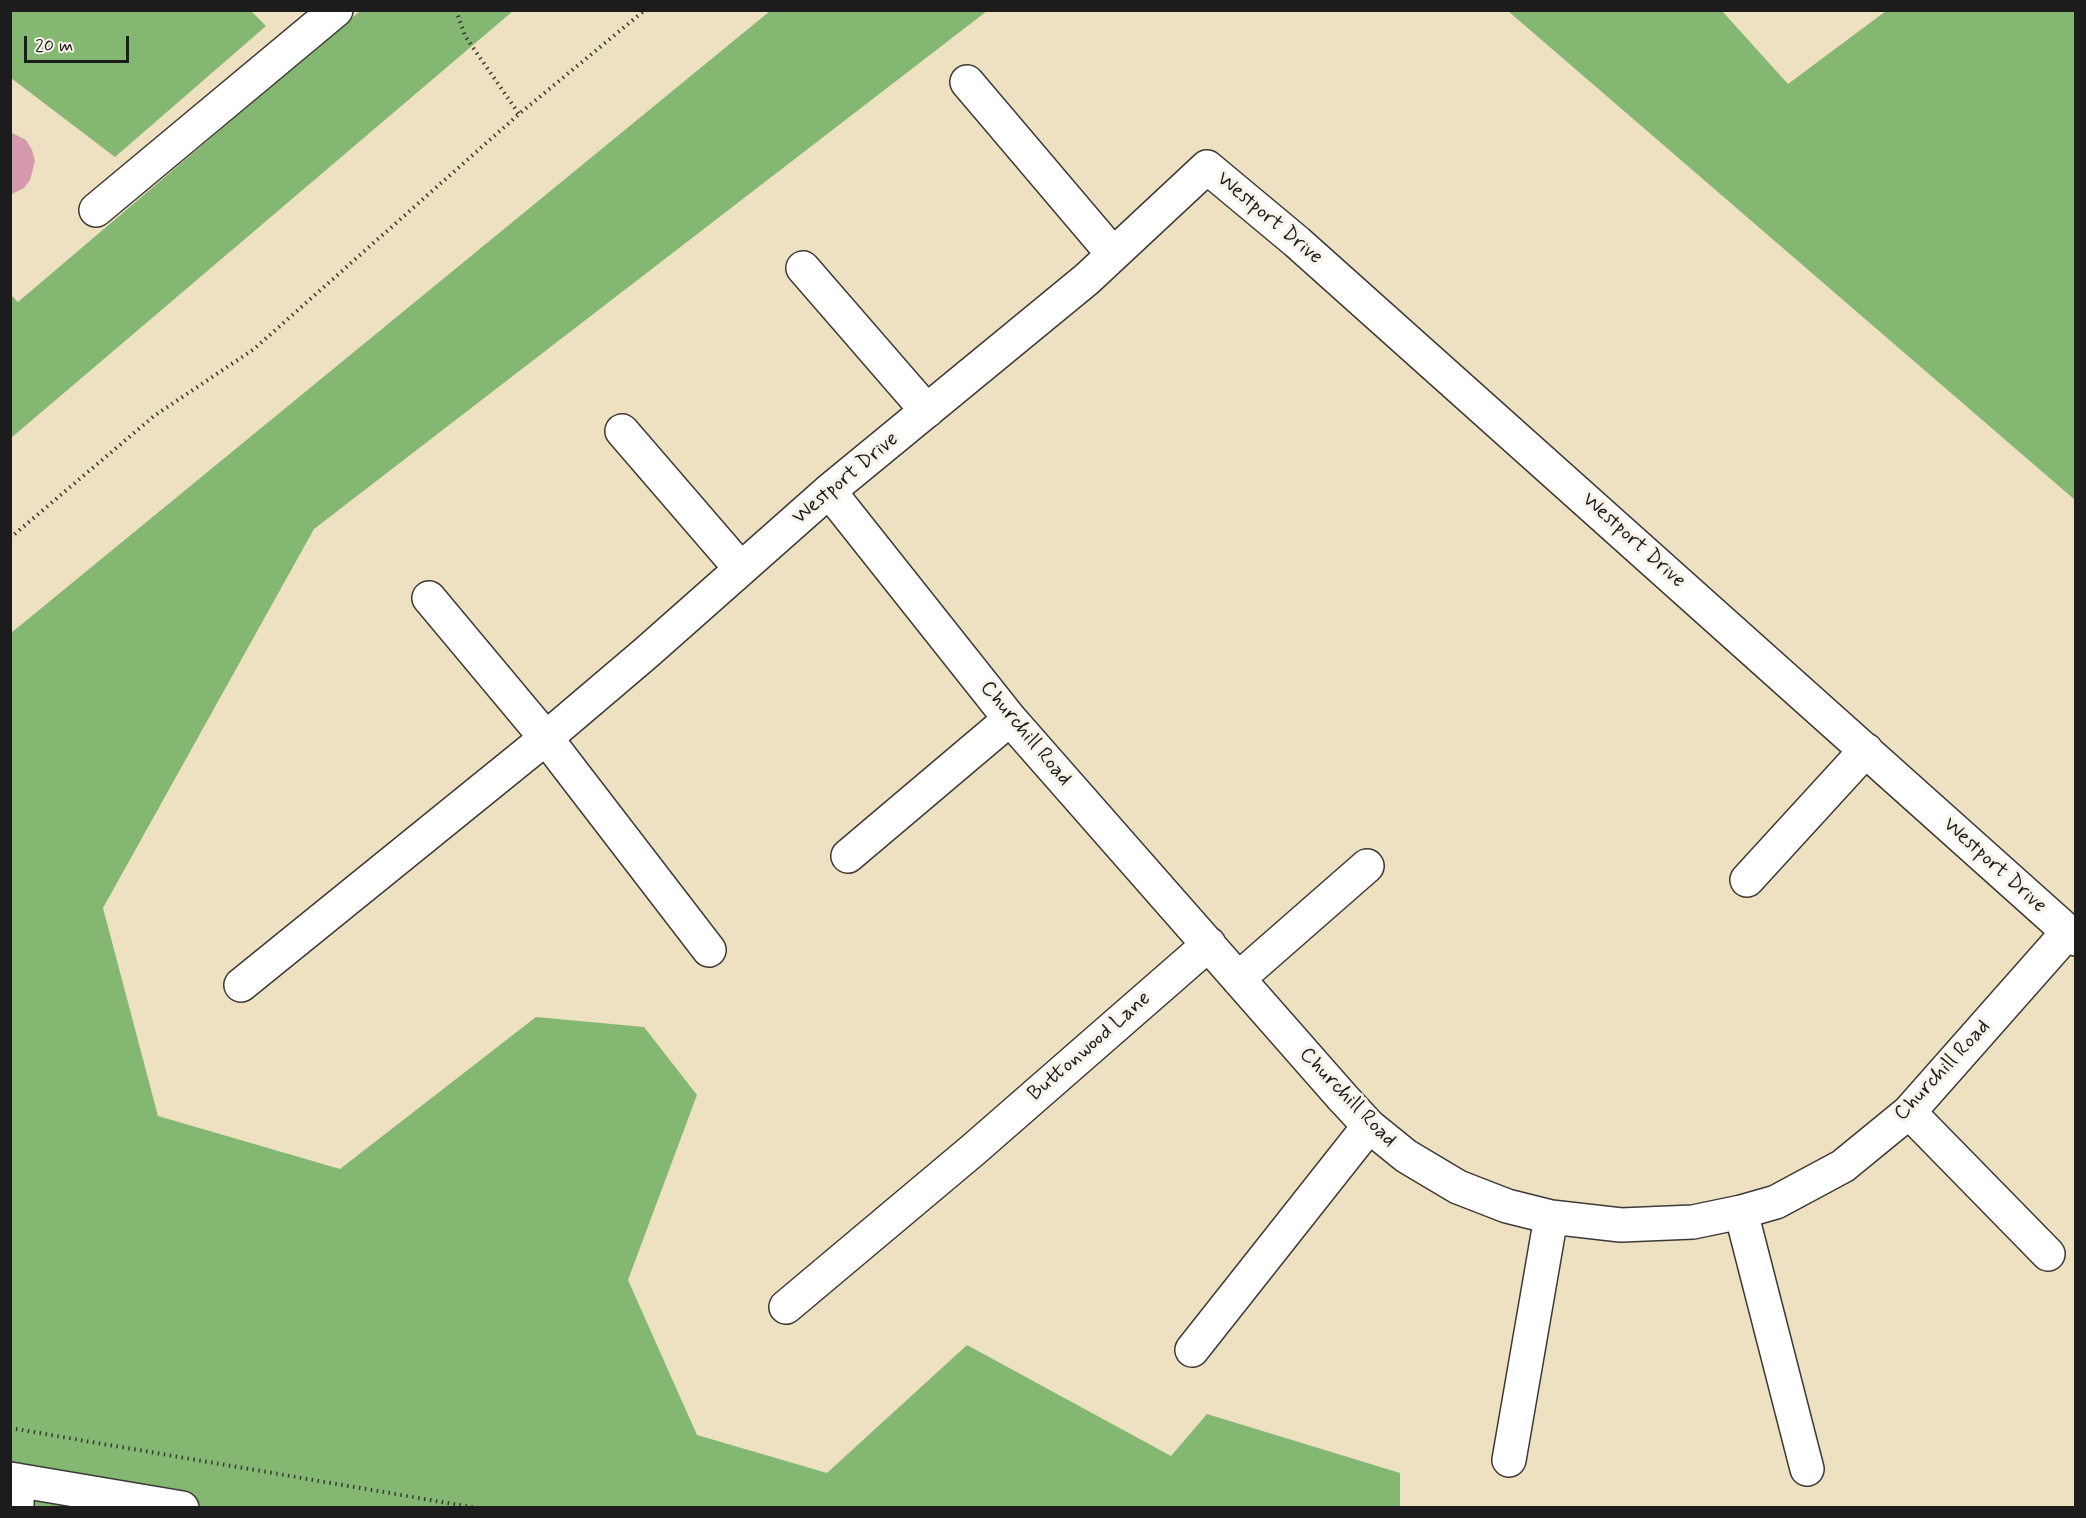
<!DOCTYPE html>
<html>
<head>
<meta charset="utf-8">
<style>
	body { margin:0 }
	#map { position:relative; width:2086px; height:1518px; overflow:hidden; background:#eee1c2; font-family:Mynerve,sans-serif }
	canvas { display:block }
	.frame { position:absolute; inset:0; border:12px solid #1c1c1c; pointer-events:none }
	.scale { position:absolute; left:24px; top:36px; width:105px; height:27px; box-sizing:border-box; border:3px solid #1c1c1c; border-top:0; padding-left:8px; font-size:18px; line-height:21px; white-space:nowrap; color:#1c1c1c; -webkit-text-stroke:4px #f7f3e8; paint-order:stroke }
</style>
</head>
<body>
<div id="map">
<canvas width="2086" height="1518"></canvas>
<div class="frame"></div>
<div class="scale">20 m</div>
</div>
<script>
const ctx = document.querySelector('canvas').getContext('2d');
ctx.lineJoin = 'round';
function paint(path, color) { ctx.fillStyle = color; ctx.fill(path, 'evenodd'); }
function strokePath(path, color, width, dash) { ctx.strokeStyle = color; ctx.lineWidth = width; ctx.lineCap = dash ? 'butt' : 'round'; ctx.setLineDash(dash || []); ctx.stroke(path); }
function drawText(font, color, halo, rows, align = 'center') {
  ctx.font = font + ' Mynerve,sans-serif'; ctx.lineWidth = 6; ctx.setLineDash([]); ctx.textBaseline = 'middle'; ctx.strokeStyle = halo; ctx.fillStyle = color; for (const [text, x, y, turn = 0] of rows) {
    ctx.save(); ctx.translate(x, y); ctx.rotate((+turn || 0) * Math.PI / 180); ctx.textAlign = isNaN(turn) ? turn : align; if (halo) ctx.strokeText(text, 0, 0); ctx.fillText(text, 0, 0); ctx.restore();
  }
}
paint(new Path2D(`
	M10,11H251L266,26L115,157L11,78Z
	M360,11H513L11,438L10,294L18,302Z
	M770,11H987L314,529L103,908L158,1116L340,1169L536,1017L644,1027L697,1095L628,1280L697,1435L827,1473L967,1345L1171,1456L1207,1414L1400,1473V1507L11,1508V633Z
	M1508,11H1722L1788,84L1886,11H2075V500Z`), '#84b772');
paint(new Path2D(`
	M10,132L26,140L32,150L35,161L30,180L24,188L10,195Z`), '#d499ac');
const minor = new Path2D(`
	M967,82L1113,254
	M96,210L336,10
	M803,268L927,411
	M622,431L741,569
	M829,491L1010,719L1343,1098L1369,1126L1406,1156L1458,1187L1507,1206L1551,1217L1621,1225L1693,1222L1741,1212L1776,1202L1843,1166L1909,1112L2068,932
	M429,598L546,738L709,950
	M848,856L1010,719
	M1747,880L1866,750
	M1238,979L1367,866
	M241,985L546,738L646,653L829,491L1087,279L1207,167L1297,242L2076,939
	M1909,1112L2048,1254
	M1741,1212L1807,1469
	M786,1307L973,1150L1209,944
	M1192,1350L1369,1126
	M1509,1460L1551,1217
	M10,1479L182,1508
	M17,1508V1480`);
strokePath(minor, '#3c3a35', 36);
strokePath(new Path2D(`
	M456,10L465,36L519,114
	M10,538L154,416L254,349L519,114L645,10
	M10,1428L477,1508`), '#3c3a35', 4, [1.5, 4.5]);
strokePath(minor, '#fff', 33);
drawText('21px', '#1c1c1c', '#f7f3e8', [
	["Westport Drive",1269,219,40],
	["Westport Drive",846,479,-40],
	["Westport Drive",1633,541,42],
	["Churchill Road",1025,734,50],
	["Westport Drive",1994,866,42],
	["Buttonwood Lane",1090,1047,-41],
	["Churchill Road",1943,1071,-47],
	["Churchill Road",1347,1098,46]
]);
</script>
</body>
</html>
